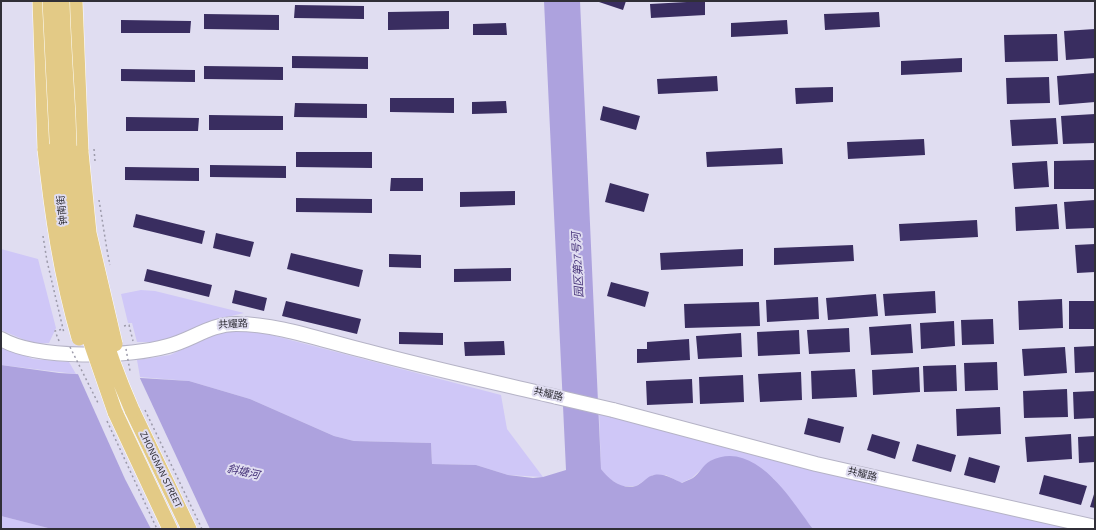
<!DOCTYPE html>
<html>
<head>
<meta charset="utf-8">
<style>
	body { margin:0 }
	#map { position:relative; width:1096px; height:530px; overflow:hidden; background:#e0ddf1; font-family:"Source Sans 3",sans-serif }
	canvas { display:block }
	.frame { position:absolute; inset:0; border:2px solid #302f37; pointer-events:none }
</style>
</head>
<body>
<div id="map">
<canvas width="1096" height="530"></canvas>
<div class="frame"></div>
</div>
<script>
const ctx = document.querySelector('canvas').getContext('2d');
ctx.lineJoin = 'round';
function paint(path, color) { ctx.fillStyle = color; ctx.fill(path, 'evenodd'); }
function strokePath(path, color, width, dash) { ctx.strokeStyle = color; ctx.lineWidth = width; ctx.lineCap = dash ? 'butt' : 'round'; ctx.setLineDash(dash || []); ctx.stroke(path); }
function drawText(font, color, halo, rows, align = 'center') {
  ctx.font = font + ' "Source Sans 3","Noto Sans SC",sans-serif'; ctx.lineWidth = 4; ctx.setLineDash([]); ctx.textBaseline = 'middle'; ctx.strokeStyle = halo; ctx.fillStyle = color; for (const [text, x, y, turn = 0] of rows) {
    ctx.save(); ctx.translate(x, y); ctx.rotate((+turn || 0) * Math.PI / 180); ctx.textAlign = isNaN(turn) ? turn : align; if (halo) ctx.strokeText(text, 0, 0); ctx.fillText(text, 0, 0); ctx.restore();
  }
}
paint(new Path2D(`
	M1,249L38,259L56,328L49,343L34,344L1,330Z
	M141,290L155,291L244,313L223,318L162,342H137L132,323H128L121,294Z
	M256,331L501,395L507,429L543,477L508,475L476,465L432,464L431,443L354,441L334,436L250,399L189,381L140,377L137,360L170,355L220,332Z
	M1,346L33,359L69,362L76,374L1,365Z
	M599,411L1095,529H813L773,478L710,461L692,478L681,483L666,475H653L636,486H621L608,478L601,469Z
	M1,516L53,529H1Z`), '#cfc7f7');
paint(new Path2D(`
	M544,1H580L601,469C609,479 621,490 636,486C642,484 647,476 654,475C664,473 673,479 682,483C685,481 690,480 693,478C699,474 703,465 710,461C755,438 791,500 813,529H52L1,516V365L59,373L189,381L250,399L334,436L354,441L431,443L432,464L476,465L508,475L533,478L543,477L566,470Z`), '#ada2de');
paint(new Path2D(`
	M77,372L138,374L210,529H151L125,479Z`), '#e0ddf1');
paint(new Path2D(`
	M596,1H626L623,10Z
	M705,1V15L651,18L650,4Z
	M295,5L364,6V19L294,18Z
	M449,11V29L388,30V12Z
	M879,12L880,27L825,30L824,14Z
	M204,14L279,15V30L204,29Z
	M121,20L191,21L190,33H121Z
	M787,20L788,34L731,37V23Z
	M506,23L507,35H473V24Z
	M1095,29V58L1066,60L1064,31Z
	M1057,34L1058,61L1005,62L1004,35Z
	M292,56L368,57V69L292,68Z
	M962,58V72L901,75V61Z
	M204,66L283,67V80L204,79Z
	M121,69L195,70V82L121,81Z
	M1095,73V102L1059,105L1057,76Z
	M717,76L718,91L658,94L657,79Z
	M1049,77L1050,103L1007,104L1006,78Z
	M833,87V102L796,104L795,88Z
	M390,98H454V113L390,112Z
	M506,101L507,113L472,114V102Z
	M295,103L367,104V118L294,117Z
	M603,106L640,116L636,130L600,120Z
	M1095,114V143L1063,144L1061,116Z
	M209,115L283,116V130H209Z
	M126,117L199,118L198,131H126Z
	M1056,118L1058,144L1012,146L1010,120Z
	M924,139L925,155L848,159L847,142Z
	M782,148L783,164L707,167L706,152Z
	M296,152H372V168L296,167Z
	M1095,160V189H1054V161Z
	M1047,161L1049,187L1014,189L1012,163Z
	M210,165L286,166V178L210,177Z
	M125,167L199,168V181L125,180Z
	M391,178H423V191H390Z
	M610,183L649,194L644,212L605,202Z
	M515,191V205L460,207V192Z
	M296,198L372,199V213L296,212Z
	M1095,200V228L1066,229L1064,202Z
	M1057,204L1059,229L1016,231L1015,207Z
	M136,214L205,231L202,244L133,227Z
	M977,220L978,237L900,241L899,224Z
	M216,233L254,242L250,257L213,248Z
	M1095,244V272L1077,273L1075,245Z
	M853,245L854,261L774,265V248Z
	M743,249V266L661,270L660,253Z
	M291,253L363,270L359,287L287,269Z
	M389,254L421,255V268L389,267Z
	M511,268V281L454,282V269Z
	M147,269L212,285L209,297L144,281Z
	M611,282L649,292L645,307L607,296Z
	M235,290L267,298L264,311L232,303Z
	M935,291L936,313L885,316L883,294Z
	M876,294L878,316L828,320L826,298Z
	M818,297L819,319L767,322L766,300Z
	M1062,299L1063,328L1019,330L1018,301Z
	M286,301L361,319L357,334L282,316Z
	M1069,301H1095V329H1069Z
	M759,302L760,326L685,328L684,304Z
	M993,319L994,344L962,345L961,320Z
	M954,321L955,346L921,349L920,323Z
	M911,324L913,353L871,355L869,327Z
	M849,328L850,352L809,354L807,330Z
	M799,330L800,354L758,356L757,332Z
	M399,332L443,333V345L399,344Z
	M741,333L742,357L698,359L696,336Z
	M689,339L690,360L637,363V349H647V342Z
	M504,341L505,355L465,356L464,342Z
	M1095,346V372L1075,373L1074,347Z
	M1065,347L1067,373L1024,376L1022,349Z
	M997,362L998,390L965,391L964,363Z
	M956,365L957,391L924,392L923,366Z
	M919,367L920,392L873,395L872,370Z
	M855,369L857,397L812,399L811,371Z
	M801,372L802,400L760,402L758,374Z
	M743,375L744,402L700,404L699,377Z
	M692,379L693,403L647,405L646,381Z
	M1067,389L1068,417L1024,418L1023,391Z
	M1095,391V418L1074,419L1073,392Z
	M1000,407L1001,434L957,436L956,409Z
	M808,418L844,427L840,443L804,434Z
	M872,434L900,442L895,459L867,450Z
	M1071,434L1072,459L1027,462L1025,437Z
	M1095,436V462L1079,463L1078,437Z
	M917,444L956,455L951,472L912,461Z
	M969,457L1000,466L995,483L964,475Z
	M1044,475L1087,486L1081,505L1039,494Z
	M1095,491V508L1090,507Z`), '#392d60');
const secondary = new Path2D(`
	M1,339C37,360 127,357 168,346C192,340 210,324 236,324C279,324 324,341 366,351C429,368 493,382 557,397
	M613,410L816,464L1095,527`);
const primary = new Path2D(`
	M40,1L45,150
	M75,1L81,152
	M132,410L189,529
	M115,412L170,529`);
strokePath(secondary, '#b5b3c6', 16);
strokePath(primary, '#fff', 16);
strokePath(new Path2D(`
	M94,149L95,161
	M99,200L107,250
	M43,236L47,261
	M124,326L129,325L133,341
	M59,341L55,331L63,329`), '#9c9aaa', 1.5, [2, 3]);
strokePath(secondary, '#fff', 14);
strokePath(primary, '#e3ca86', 15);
const secondaryBridge = new Path2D(`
	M557,397L613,410`);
const primaryBridge = new Path2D(`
	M50,1L57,140L66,234L72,267L88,334L115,412
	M62,1C63,39 66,78 68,116C69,149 70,183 75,216C85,283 105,348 132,410
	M45,150C52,214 61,276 79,338
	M81,152L89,233L115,344`);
strokePath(secondaryBridge, '#b5b3c6', 16, []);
strokePath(primaryBridge, '#fff', 16, []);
strokePath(new Path2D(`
	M107,250L110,265
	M47,261L64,333
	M70,347L98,403
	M126,349L130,371
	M145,410L202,529
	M107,421L157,529`), '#9c9aaa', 1.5, [2, 3]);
strokePath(secondaryBridge, '#fff', 14);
strokePath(primaryBridge, '#e3ca86', 15);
drawText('10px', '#302f37', '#e0ddf1', [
	["钟南街",63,210,-96],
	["共耀路",233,325,-3],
	["共耀路",548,395,13],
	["ZHONGNAN STREET",160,470,64],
	["共耀路",862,475,13]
]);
drawText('italic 11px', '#443178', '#e0ddf1', [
	["园区第27号河",579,265,-93],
	["斜塘河",243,473,13]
]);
</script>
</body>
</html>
